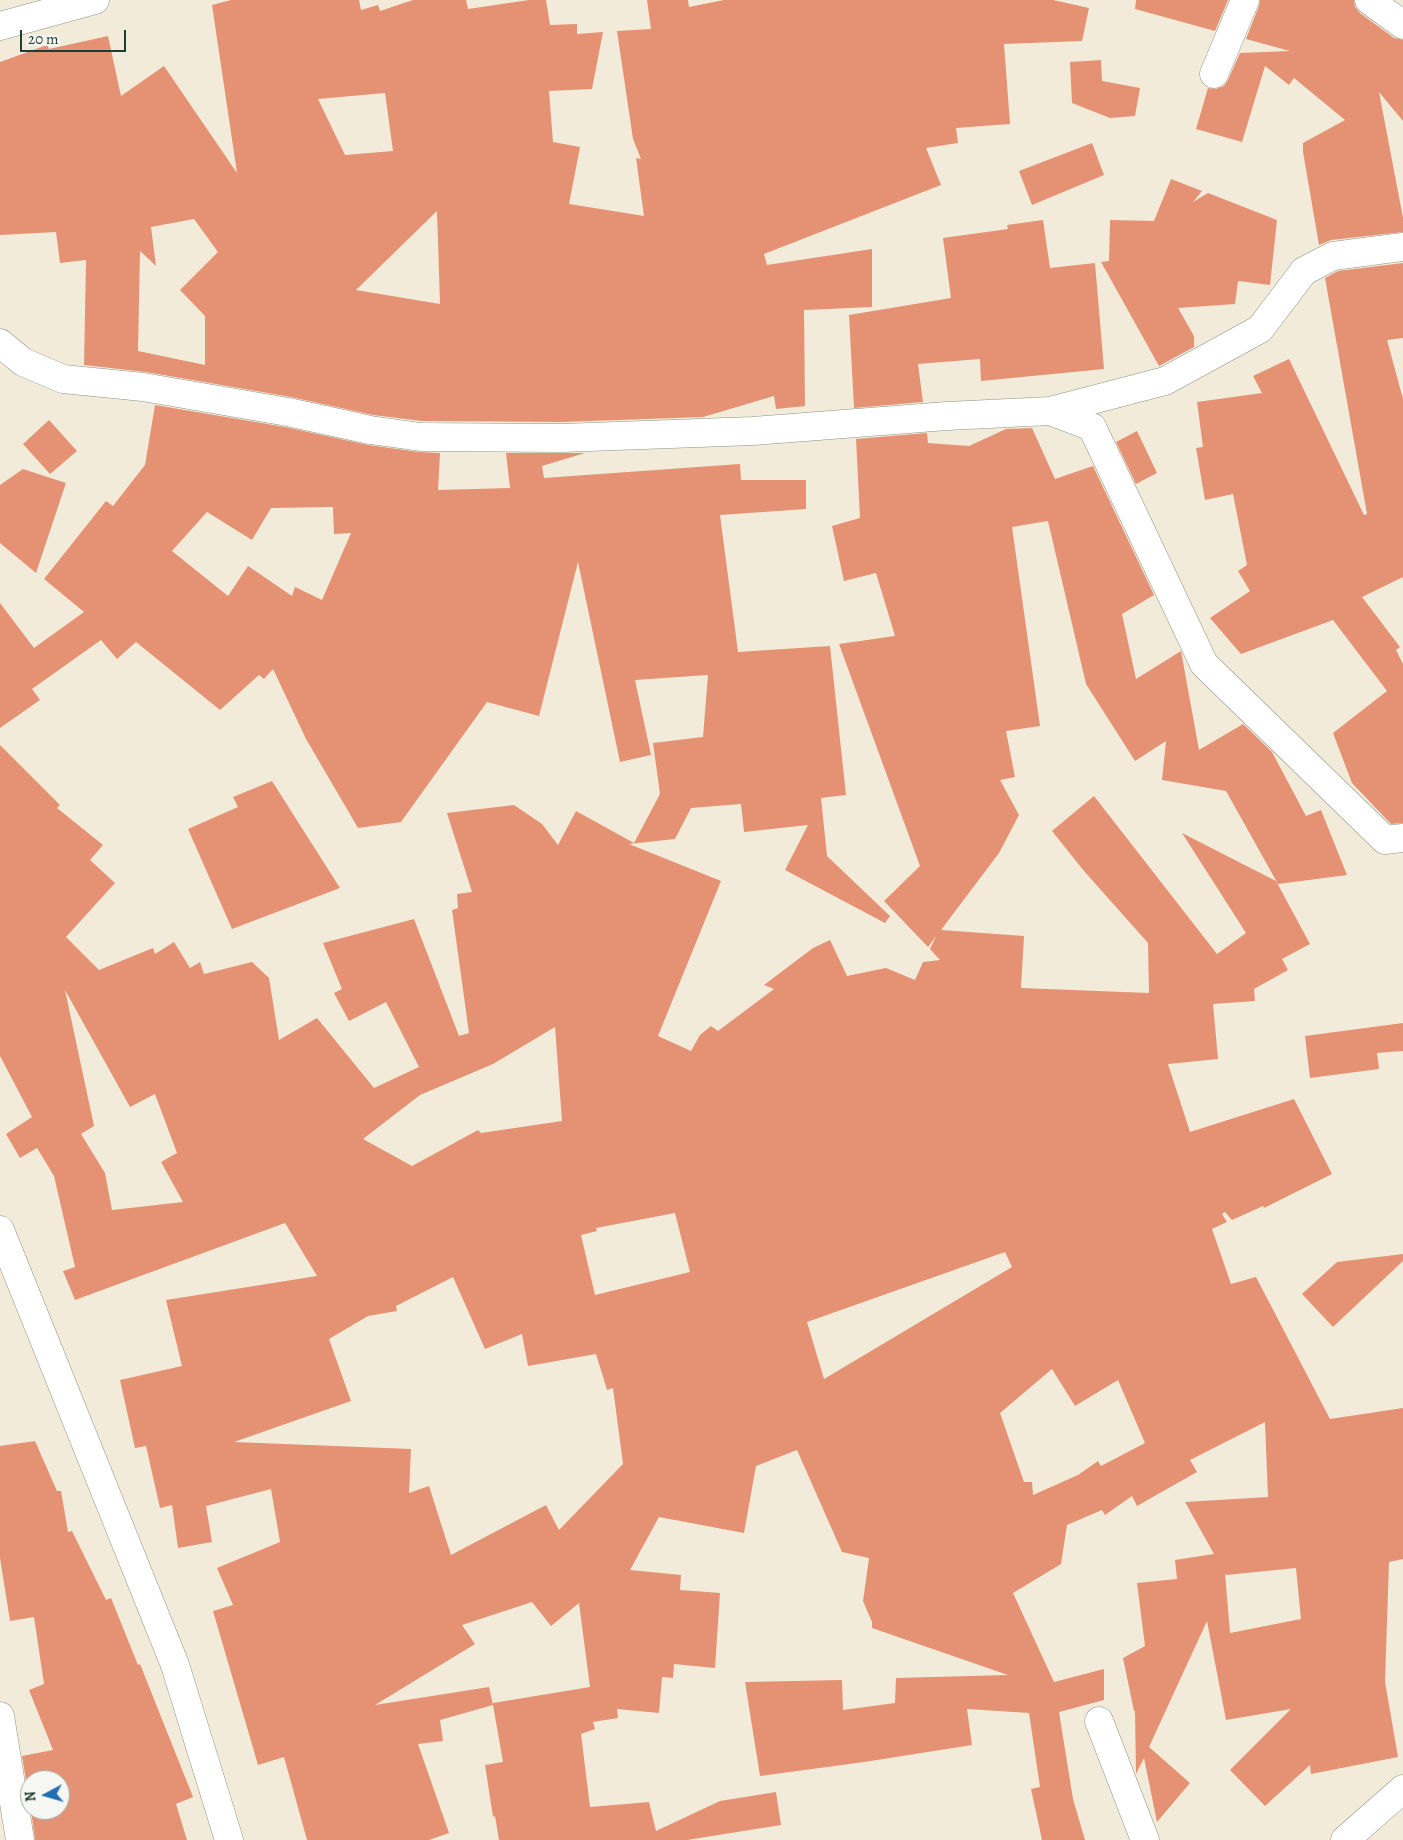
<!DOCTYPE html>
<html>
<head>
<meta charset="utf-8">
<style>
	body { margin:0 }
	#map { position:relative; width:1403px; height:1840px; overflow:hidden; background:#f3ebda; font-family:Alegreya,serif }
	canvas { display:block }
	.north { position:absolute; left:20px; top:1770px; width:50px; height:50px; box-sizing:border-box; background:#f6f6f2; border:1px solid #a0aca6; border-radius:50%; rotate:264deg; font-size:14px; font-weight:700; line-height:20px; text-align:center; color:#1f3d34 }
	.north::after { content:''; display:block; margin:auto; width:18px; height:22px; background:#1f6fb2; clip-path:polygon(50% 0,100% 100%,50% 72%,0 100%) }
	.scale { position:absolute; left:20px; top:30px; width:106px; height:22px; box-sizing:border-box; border:2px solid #1f3d34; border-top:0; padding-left:6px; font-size:15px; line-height:18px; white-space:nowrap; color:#1f3d34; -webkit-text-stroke:4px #f6f6f2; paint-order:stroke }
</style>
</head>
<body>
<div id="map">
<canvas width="1403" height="1840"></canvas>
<div class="north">N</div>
<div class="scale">20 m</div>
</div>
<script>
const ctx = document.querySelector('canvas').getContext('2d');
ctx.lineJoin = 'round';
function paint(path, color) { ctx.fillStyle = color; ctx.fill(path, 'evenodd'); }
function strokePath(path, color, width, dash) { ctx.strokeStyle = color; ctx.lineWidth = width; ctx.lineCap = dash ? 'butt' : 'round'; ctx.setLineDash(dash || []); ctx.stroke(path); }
paint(new Path2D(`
	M231,0H359L361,10L378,5L380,11L413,0H466L468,9L529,0H546L550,25L577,24V34L603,32L592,89L549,91L553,142L580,147L569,204L644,216L636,158L641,159L633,139L617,31L651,29L647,0H688L689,7L724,0H1053L1089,8L1082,41L1004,44L1010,124L956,128L958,143L926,148L941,185L764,254L767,265L872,249V307L804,310L805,406L776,409L774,396L703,417L562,422L422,421L373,415L291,397L146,372L84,365L86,260L60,263L56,232L0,235V62L47,45L49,49L108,36L121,96L164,66L237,173L212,5ZM385,93L393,151L345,155L318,99ZM437,211L440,304L356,290ZM194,219L218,252L180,290L205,316V365L138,351L140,251L156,266L151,227Z
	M1136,0H1228L1215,31L1135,9Z
	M1260,0H1354L1355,7L1360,13L1394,38L1403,40V121L1379,92L1403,218V232L1331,240L1319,245L1303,152V143L1345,120L1294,78L1289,85L1265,66L1242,142L1196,129L1208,88L1216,89L1224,86L1228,80L1240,53L1290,51L1246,39L1259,6Z
	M1101,60L1102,81L1140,88L1135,116L1110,118L1072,103L1070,62Z
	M1092,143L1104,175L1032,205L1019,171Z
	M1171,179L1202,191L1193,202L1208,193L1277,220L1270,285L1238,281L1235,304L1178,308L1194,336V347L1159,366L1101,262L1109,261L1110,220L1154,221Z
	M1043,220L1050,268L1095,263L1104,369L981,381L980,359L918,364L923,402L854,408L849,315L951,298L943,238L1008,229L1007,225Z
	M1403,263V338L1387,340L1403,399V577L1362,597L1400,647L1396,650L1403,664V823L1391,824L1352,783L1333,733L1387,691L1333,620L1241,654L1210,618L1250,591L1238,571L1247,565L1233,494L1205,500L1196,448L1203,447L1197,402L1262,393L1253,376L1289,359L1364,515L1367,514L1325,278L1338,271Z
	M155,405L285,427L368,445L419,452L440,453L438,490L510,488L506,453H585L542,466L544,478L740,464L741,480H806V509L720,515L738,652L830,646L846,795L821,798L827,856L890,916L885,923L785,870L808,825L744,832L741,804L691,808L675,839L629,844L721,881L658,1036L691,1051L700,1035L711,1026L718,1031L774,989L764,985L813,948L830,940L847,976L886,968L915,980L923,962L940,960L930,949L936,936L928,947L884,901L920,866L839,644L895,636L876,573L844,581L832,526L860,518L856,439L927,433L928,443L969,446L1006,429L1032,428L1055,479L1093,466L1154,595L1122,614L1136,679L1181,651L1199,750L1243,724L1272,752L1306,816L1321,810L1347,875L1278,884L1226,791L1162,780L1166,741L1135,761L1086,684L1048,521L1012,527L1040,726L1006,731L1015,777L1000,780L1019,815L999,853L941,930L1024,936L1021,988L1149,993L1148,943L1084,871L1052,831L1094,796L1217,954L1246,933L1182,833L1276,881L1310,944L1282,959L1288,970L1254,989L1255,1001L1213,1004L1218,1059L1168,1064L1190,1132L1294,1099L1332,1174L1264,1208L1263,1206L1232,1220L1225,1212L1222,1214L1227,1222L1212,1229L1231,1284L1256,1277L1330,1419L1403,1408V1559L1389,1562L1385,1682L1398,1757L1311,1774L1310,1765L1265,1806L1230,1770L1291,1709L1226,1720L1207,1621L1149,1747L1190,1783L1157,1822L1144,1758L1136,1774L1135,1711H1134L1123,1658L1145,1646L1137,1583L1177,1579L1175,1560L1214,1554L1185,1502L1268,1497L1265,1422L1190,1460L1197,1472L1137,1506L1132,1496L1105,1515L1102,1510L1067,1525L1061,1564L1013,1593L1054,1682L1104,1669V1700L1059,1712L1073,1799L1085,1840H1042L1031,1789L1040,1787L1029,1713L967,1709L972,1745L864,1762L760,1776L745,1682L842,1680L843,1710L895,1703L896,1678L1008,1675L872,1628V1622L863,1601L869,1558L842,1552L797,1450L756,1466L744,1533L659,1517L630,1570L681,1575L680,1590L720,1593L715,1668L674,1664L673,1678L662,1677L659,1713L617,1709L618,1718L593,1722L595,1729L581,1734L590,1807L649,1802L656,1831L720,1801L776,1792L781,1825L687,1840H499L495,1816L493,1817L485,1765L503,1762L493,1705L440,1720L443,1741L418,1744L449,1833L429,1840H307L284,1757L258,1765L213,1611L233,1605L217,1568L280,1542L271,1489L206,1506L212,1542L178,1548L172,1505L160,1508L146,1446L135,1448L120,1380L182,1366L166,1300L317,1276L285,1223L75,1300L63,1271L75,1267L54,1176L37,1148L20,1158L6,1134L32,1117L0,1056V745L60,805L57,808L103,845L90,860L115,883L66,937L99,970L153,948L155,954L174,942L190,968L200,962L204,974L252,962L269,978L279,1040L317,1018L374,1088L419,1067L386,1002L349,1021L334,993L342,989L323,943L414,919L459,1036L469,1033L452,910L458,908L457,894L472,892L447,813L514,805L542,824L558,845L576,811L634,843L660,794L653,743L703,737L708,675L635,680L651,755L620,762L578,562L539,716L487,702L401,822L358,828L306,739L273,669L264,679L259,675L220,710L136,642L117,659L101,640L32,689L40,700L0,728V603L34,648L84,612L44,579L106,501L113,506L145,465ZM333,507L334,534L351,533L322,600L295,587L292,596L248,566L228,596L172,551L207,512L252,540L271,508ZM65,990L130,1107L155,1094L177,1153L161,1162L183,1202L112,1210L105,1173L81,1134L94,1126ZM555,1027L562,1121L481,1133L478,1130L412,1166L363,1139L420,1095L493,1064ZM675,1213L690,1272L595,1295L581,1235L597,1231L596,1228ZM1005,1252L1012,1267L824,1379L807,1322ZM453,1277L485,1349L522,1334L528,1366L596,1354L607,1390L613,1388L623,1464L559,1530L546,1505L451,1555L429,1486L409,1493L411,1449L234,1442L351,1401L329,1339L368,1316L397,1311L396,1306ZM1052,1369L1075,1406L1118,1380L1145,1443L1101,1466L1098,1461L1078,1475L1033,1495L1032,1482H1024L1000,1413ZM1296,1568L1301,1619L1230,1633L1225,1573L1226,1575ZM532,1602L551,1626L579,1603L590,1687L493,1703V1705L489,1687L375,1705L475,1644L462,1625Z
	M49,420L77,451L50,474L23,444Z
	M1137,431L1157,473L1136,484L1116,442Z
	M23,469L66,483L36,573L0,543V485Z
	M272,781L340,888L232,929L188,829L238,807L233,797Z
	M1403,1023V1051L1377,1053L1379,1069L1310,1078L1305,1036Z
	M1403,1254V1261L1333,1327L1302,1294L1337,1262Z
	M35,1441L57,1491H61L68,1532L72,1531L106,1600L111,1598L138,1665L140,1664L193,1797L176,1804L187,1840H35L31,1810H60V1780H30V1804L22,1756L53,1750L29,1690L44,1684L34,1617L10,1621L0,1558V1446Z`), '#e49273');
const minor = new Path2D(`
	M1369,0L1403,25
	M0,26L95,0
	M1214,74L1245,0
	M0,343L23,362L63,379L143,387L288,412L370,430L421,437L562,438L753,431L947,416L1050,411L1165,381L1260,329L1304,271L1333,256L1403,247
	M1050,411L1092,427L1204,664L1385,840L1403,838
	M0,1230L175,1665L229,1840
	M0,1716L20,1840
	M1099,1721L1145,1840
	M1345,1840L1403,1789`);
strokePath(minor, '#899487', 29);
strokePath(minor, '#fff', 28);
</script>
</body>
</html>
